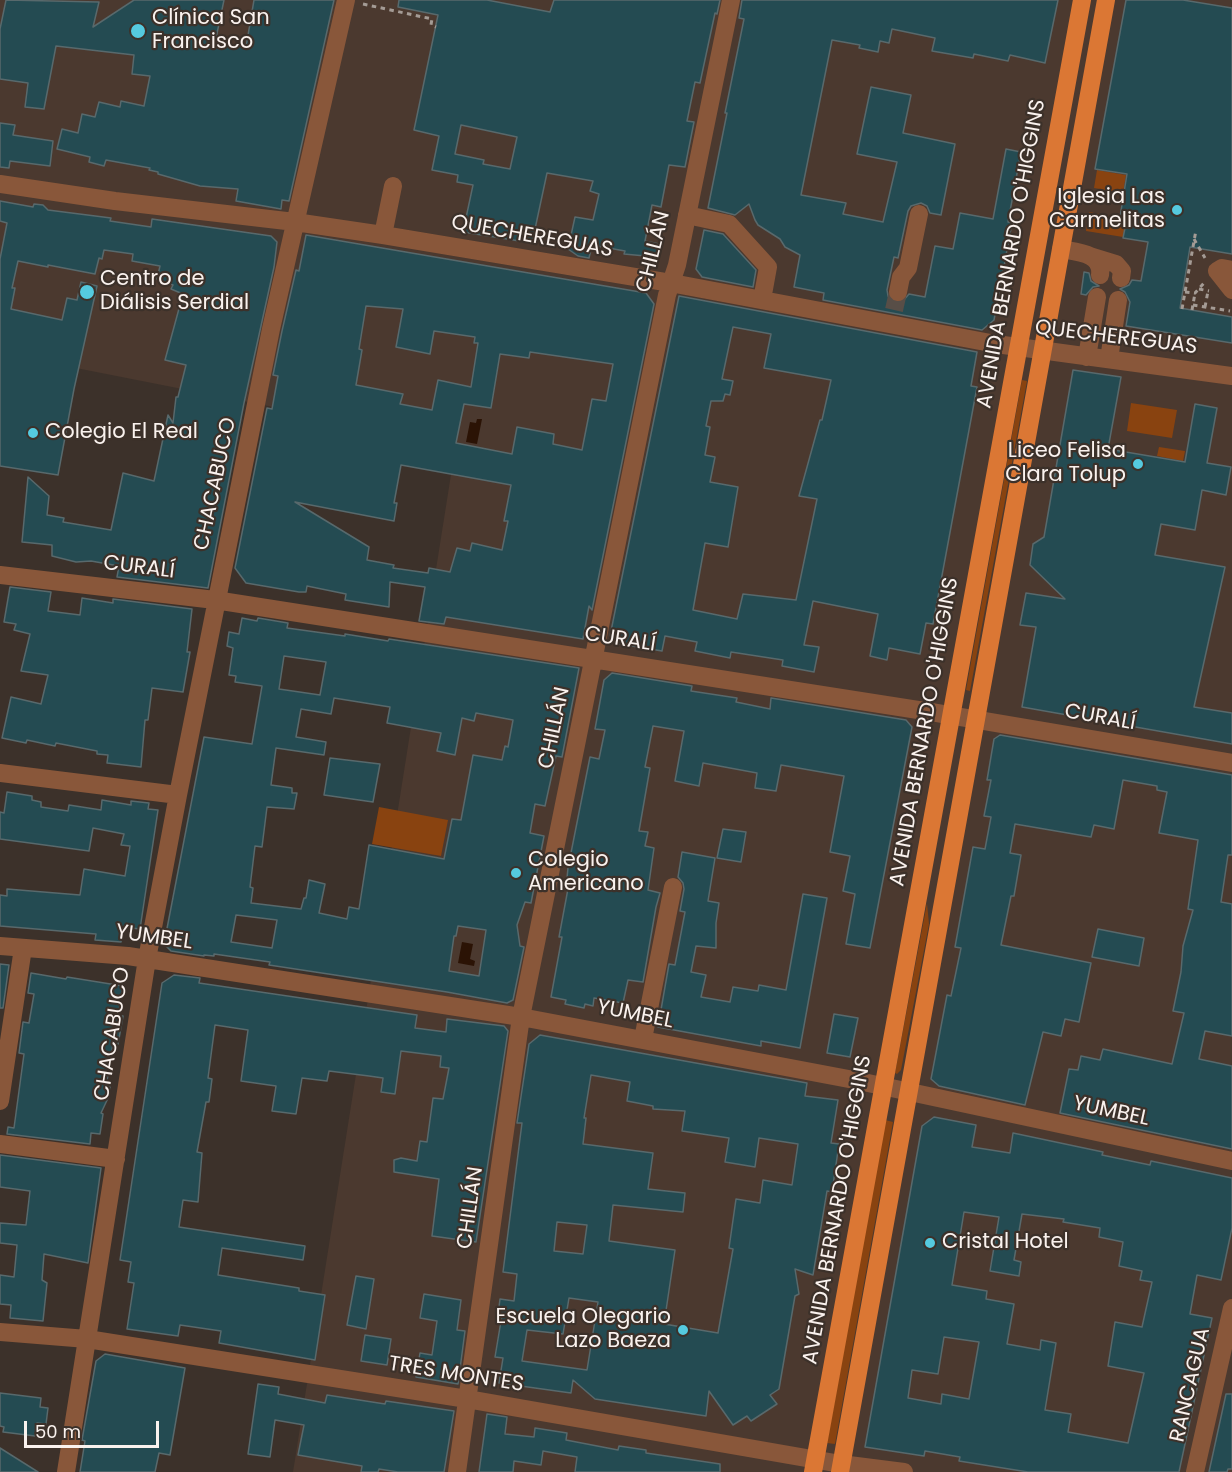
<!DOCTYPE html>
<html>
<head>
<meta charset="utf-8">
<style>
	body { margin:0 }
	#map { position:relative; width:1232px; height:1472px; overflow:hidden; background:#3c312a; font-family:Poppins,sans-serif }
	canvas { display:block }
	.scale { position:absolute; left:24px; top:1421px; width:135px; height:27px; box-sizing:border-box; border:3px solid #faf2ee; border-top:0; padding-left:8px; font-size:18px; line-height:21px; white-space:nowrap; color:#faf2ee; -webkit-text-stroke:4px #3c312a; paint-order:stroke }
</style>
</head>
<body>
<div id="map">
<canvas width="1232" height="1472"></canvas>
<div class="scale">50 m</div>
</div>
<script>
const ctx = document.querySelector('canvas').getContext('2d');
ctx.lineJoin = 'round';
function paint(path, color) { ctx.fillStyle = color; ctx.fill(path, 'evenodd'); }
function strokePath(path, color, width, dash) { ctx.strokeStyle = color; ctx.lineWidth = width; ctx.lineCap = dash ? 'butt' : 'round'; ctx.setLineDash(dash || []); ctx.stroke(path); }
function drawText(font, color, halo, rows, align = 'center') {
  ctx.font = font + ' Poppins,sans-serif'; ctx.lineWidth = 4.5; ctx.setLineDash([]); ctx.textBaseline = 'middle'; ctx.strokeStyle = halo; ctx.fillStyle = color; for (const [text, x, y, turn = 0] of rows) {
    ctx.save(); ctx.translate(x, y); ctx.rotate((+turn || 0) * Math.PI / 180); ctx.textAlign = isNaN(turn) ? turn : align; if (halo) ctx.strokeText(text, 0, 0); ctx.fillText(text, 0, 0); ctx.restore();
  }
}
paint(new Path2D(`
	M0,0H1232V1472H293L456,443L0,353Z`), '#4b392f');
paint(new Path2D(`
	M1097,170L1126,175L1123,193L1094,188Z
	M1089,212L1126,219L1123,237L1086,231Z
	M1022,380L1027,381L970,691L966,690Z
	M1131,403L1177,410L1172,438L1127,431Z
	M1159,447L1185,451L1183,461L1157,456Z
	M379,807L448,820L441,856L372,844Z
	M927,903L929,924L901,1070L897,1074L895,1073Z
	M885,1120L893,1122L835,1444L827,1443Z`), '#894310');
paint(new Path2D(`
	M477,419H482L477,444L466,442L470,422L476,423Z
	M462,942L473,944L470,959L475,961L474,966L458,963Z`), '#2b1305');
const building = new Path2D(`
	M6,0L99,2L93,27L134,0H224L215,43L246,47L254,0H334L289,201L282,200L281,209L236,201L238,189L200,186L158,174V172L149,170L150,168L106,160L104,166L89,162L90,157L57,149L62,129L78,133L82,114L95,117L99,102L120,107L121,101L144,106L150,76L132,74L134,55L56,46L44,109L25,107L28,83L0,79V29Z
	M399,0H487L550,12L554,0H720L717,14L715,13L700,83L695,82L687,121L694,122L685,167L669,165L661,207L652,205L645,241L659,244L656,257L624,254L625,251L592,245L589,258L578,256L568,249L575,217L593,220L599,194L590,191L593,181L547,173L532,243L463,232L473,185L457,182L458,175L432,170L439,136L414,130L438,15L398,7ZM461,125L517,137L510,169L483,164L484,160L455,154Z
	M742,0H1058L1045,63L1010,55L1008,61L974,54L973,58L932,51L935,38L892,29L889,43L880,41L878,52L859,48L860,45L832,40L801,195L846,203L843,214L883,222L897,162L857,154L871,87L911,95L903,133L955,144L941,215L930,213L927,206L921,203L911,206L908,211L898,258L894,257L887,290L888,296L891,301L902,302L909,294L925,297L935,246L953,249L960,213L993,219L1006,149L1021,152L1008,222L1012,223L994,320L982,330L823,300L824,293L794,287L800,255L785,247L780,239L758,225L755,220L749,204L735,215L708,208L727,113H725L744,19L739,18Z
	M1126,0H1183L1232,8V254L1190,247L1180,308L1232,317V343L1126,326L1130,302L1125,292L1120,289L1129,285L1132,280L1141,281L1148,242L1123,238L1127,218L1120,217L1127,174L1095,169Z
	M0,123L15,125L13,135L53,141L50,166L10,161L9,168L0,167Z
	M0,201L33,207L34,204L43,205L48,210L111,218L110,221L151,227L152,219L271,236L277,242L274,267L244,403L208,588L117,577L119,566L91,561L76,562L52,556V545L22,542L28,477L49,496L47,515L64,518L63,522L111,530L123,473L154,481L168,415L173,423L176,397H178L186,365L165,360L183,294L171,289L173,285L157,279L160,266L132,261L133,254L104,250L102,259L99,258L95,274L48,265V267L18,261L12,288H15L11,309L62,320L67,298L77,300L81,282L97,286L74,389L58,475L0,466V259L7,223L0,221Z
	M704,230L723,234L756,270L753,287L702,277L696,269Z
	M306,235L646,293L654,304L592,610L589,606L583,639L446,617L444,624L419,621L425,587L390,582L389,607L345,600L346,594L307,586L306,592H299L246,583L235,568L267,408L272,409L278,376L273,375L282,331L296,270L299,271ZM366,306L403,309L396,347L430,354L434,331L475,337L474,343H478L471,387L438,380L432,410L400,404L403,394L356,385L362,350L359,349ZM530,352L613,364L606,401L592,399L582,450L553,444L554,434L517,427L512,454L456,443L464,404L491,408L500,354L529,358ZM401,465L511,485L504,521H508L502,550L472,543L470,551L457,548L450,572L429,568L428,573L393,568L394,565L367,560L369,547L295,502L394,521L397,503H394Z
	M1084,272L1089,273L1091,281L1099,286L1093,287L1086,295L1081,294Z
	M679,296L977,352L971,386L977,387L933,624L926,623L920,654L889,648L887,660L870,656L878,614L813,601L804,645L819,647L814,672L782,666L783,660L731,652L730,658L695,651L697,642L665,636L662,651L614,643L610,636ZM733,327L771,334L764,368L831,380L822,420H820L799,496L817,499L796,600L743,594L737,619L693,610L705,543L728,547L738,487L710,482L715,457L705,455L710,427L706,426L711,401H723L725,394L730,395L733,381L722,379Z
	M1073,370L1121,377L1108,449L1185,462L1195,404L1217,408L1207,463L1231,467L1226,495L1202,490L1195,530L1161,524L1155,555L1225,567L1194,707L1232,713V744L1022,707L1036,627L1020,625L1026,593L1065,599L1030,565L1033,544L1044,537Z
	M10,587L51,592L48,611L80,615L82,598L113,603V599L192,609L187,652H190L183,692L152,688L148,720H145L141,767L107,763L108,755L97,754V751L56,743L55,746L27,740L26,743L2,738L11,697L41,704L48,675L21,671L30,634L14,630L16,624L4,622Z
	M242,618L257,621L258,618L288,623L287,628L345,636V634L388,641L389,639L579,668L562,757L556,756L545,806L535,804L530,833L544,836L531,903L525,902L517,925L520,946L524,947L513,1000L507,1003L447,992L269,965L270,962L214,954V956L204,955V956L171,951L164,944L204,737L252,744L262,686L235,682L236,676L229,675L233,648L227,646L229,632L239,634ZM284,656L326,662L320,695L279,689ZM334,698L390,707L387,723L441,733L437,751L455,755L462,718L474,721L476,713L513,720L508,747L505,746L502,760L473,755L461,820L452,819L444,859L369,845L359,909L349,907L347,919L319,913L325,884L309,880L306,898H304L301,909L251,903L253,888L250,887L255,846L262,847L267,807L294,809L297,793H292V788L271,785L276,748L324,755L326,742L296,737L301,709L331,714ZM236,915L277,920L272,948L231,942ZM458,926L486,930L479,976L449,971L454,936H456Z
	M612,673L692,686L691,691L737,698L736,702L770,709L771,698L906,720L912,727L870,948L846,944L855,894L843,891L850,856L830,852L844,776L781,765L776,791L755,788L757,773L703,763L699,786L675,781L684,731L653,726L645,767L650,768L639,831L648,832L645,846L654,848L648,890L660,893L656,907L643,982L628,980L623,1003L594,998L593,1006L585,1004L584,1008L565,1004L566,1000L551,997L562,937H559L570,878H567L568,868L590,757L599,759L605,730L595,729L604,680Z
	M1000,735L1232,775V855H1228L1221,902L1232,904V1036L1205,1031L1199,1059L1232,1066V1149L1060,1113L1069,1069L1078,1070L1081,1056L1100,1060L1103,1049L1172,1064L1184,1013L1173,1011L1181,972L1183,946L1193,910L1188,909L1198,840L1159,833L1167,792L1157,790V786L1123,780L1114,829L1094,825L1091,837L1015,824L1010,853L1021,855L1014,896H1011L1001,945L1091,963L1079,1022L1065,1019L1061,1036L1043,1032L1025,1105L939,1086L931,1079L947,995L951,996L961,948L955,947L973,847L985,849L991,817L984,816L991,780H987L994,739Z
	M330,758L380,764L373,802L324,795Z
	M7,792L32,796V800L41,802V807L68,811L69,805L101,810L102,800L131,805V801L149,803L148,809L158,810L140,929L123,927L121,942L95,940L96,934L0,926V895L7,896V889L80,895L84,869L125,876L130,846L121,845L124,834L93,828L89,851L0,839V812L4,813Z
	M723,829L746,832L741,862L717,858Z
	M682,852L715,858L708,901L719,903L716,923V948L696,946L691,972L706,975L701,997L730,1002L733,987L758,991L759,985L786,990L803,894L827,898L800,1048L761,1041V1046L658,1027L669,964L675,965L685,912L680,911L684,889L683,883L678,877Z
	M1098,929L1144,938L1139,966L1092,957Z
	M0,964L9,965L3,1008H0Z
	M31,973L66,979L67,977L123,986L118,1016H123L118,1044H113L106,1087H110L109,1096L101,1113L103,1114L100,1134L91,1133L90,1144L7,1134L8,1127L14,1128L24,1054L19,1053L23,1022L29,1023L34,994L28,993Z
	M174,975L200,978L199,983L417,1015L415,1028L446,1032L447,1019L504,1026L508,1031L476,1242L432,1236L439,1179L394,1172V1160L401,1158L417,1161L420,1141L427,1142L433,1098L443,1099L449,1068L440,1067L441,1056L401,1051L395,1094L381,1092L383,1078L369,1076L329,1071L327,1081L302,1078L296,1114L272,1111L276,1086L241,1081L248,1030L215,1025L208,1078L212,1079L209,1102H206L197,1152L202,1153L198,1202L183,1200L179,1227L305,1246L303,1260L222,1248L218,1275L299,1288V1291L325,1295L315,1360L219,1343L221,1331L180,1325L178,1336L127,1329L134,1283L128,1282L131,1262L120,1260L162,983Z
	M834,1014L858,1018L850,1057L827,1053Z
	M540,1035L807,1083L805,1096L838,1100L831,1143L839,1144L832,1192L827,1191L813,1275L795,1269L799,1294L795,1296L779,1389L770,1395L777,1404L751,1421L747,1416L733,1425L709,1391L706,1416L595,1399L573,1380L571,1393L499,1383L503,1358L495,1357L502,1315H498L500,1299L514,1301L517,1274L503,1272L522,1123H517L529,1044ZM591,1075L630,1082L627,1101L653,1106V1109L685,1111L682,1131L729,1138L725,1162L755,1167L759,1138L798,1144L792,1185L763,1180L760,1203L736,1199L729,1248L733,1249L718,1333L664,1324L675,1250L609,1241L613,1205L683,1212L685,1193L648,1189L653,1153L583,1144L586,1118H584ZM557,1222L587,1225L583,1254L554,1251ZM569,1298L598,1302L587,1370L522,1361L527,1330L563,1334Z
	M934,1117L976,1125L972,1147L1010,1153L1013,1133L1103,1152L1102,1155L1150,1165L1151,1161L1232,1178V1228L1221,1280L1197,1275L1190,1314L1212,1318L1179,1472H1028L959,1461L960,1457L925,1451L924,1456L865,1447L922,1126ZM964,1212L999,1217L990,1271L1019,1276L1021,1262L1014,1260L1022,1214L1064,1219L1063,1222L1100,1228L1099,1237L1123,1242L1119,1266L1142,1271L1140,1280L1152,1282L1142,1327L1115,1322L1108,1366L1144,1373L1128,1443L1068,1432L1071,1414L1045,1410L1056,1343L1041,1340L1040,1350L1007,1344L1014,1304L986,1299L987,1291L952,1285ZM944,1337L979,1342L969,1399L942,1394L941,1404L908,1398L912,1370L938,1374Z
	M0,1155L101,1168L88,1263L44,1254L42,1280L47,1283L43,1321L10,1318L11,1305L0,1304V1275L14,1277L17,1245L0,1243V1223L26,1225L30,1191L0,1187Z
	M356,1276L374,1279L366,1329L347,1325Z
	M424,1294L461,1300L457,1330L465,1331L458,1384L416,1377L420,1353L432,1355L437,1321L420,1318Z
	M365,1335L391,1339L387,1365L361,1361Z
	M105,1354L185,1368L170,1455L159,1453L155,1472H80L85,1441L82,1440L96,1361Z
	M258,1384L279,1387L278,1394L325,1403L327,1395L385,1404L386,1401L454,1411L444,1472H398L379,1469L378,1472H361L362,1466L298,1455L304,1425L275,1420L270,1457L248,1454Z
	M0,1393L41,1398L40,1407L48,1408L46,1424L37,1423L35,1436L3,1432L4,1427L0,1426Z
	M1226,1394H1232V1469H1228L1227,1472H1209Z
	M487,1414L507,1417L505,1434L534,1437L535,1428L567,1433L566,1440L618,1450L619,1446L646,1450V1453L720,1464V1472H575L577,1457L543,1451L541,1465L514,1461L513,1472H479Z
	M0,1448L38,1472H0Z`);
paint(building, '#244b52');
strokePath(building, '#58696c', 1.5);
strokePath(new Path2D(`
	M894,310L898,292`), '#584e47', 18, [18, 9]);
strokePath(new Path2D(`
	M363,4L432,19L431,25L436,27
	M1088,196L1122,202
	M1194,239L1205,258
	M1199,289L1209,291
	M1185,292L1195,293L1204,283
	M1193,305L1230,311
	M1205,307L1208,291
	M1182,309L1196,230
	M1192,310L1195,293
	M919,734L929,736
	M848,1111L861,1113`), '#a49b95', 3, [4.5, 4.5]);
strokePath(new Path2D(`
	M0,184L115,201L295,222L383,235L671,283L996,344L1232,376
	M687,215L729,224L768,267L762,300
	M383,235L393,186
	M1061,249C1077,252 1103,253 1100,275
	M1090,256L1116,264L1122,271L1121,278
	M1232,270L1222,268L1217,271L1232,290
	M898,292L901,277L908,268L919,214
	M1087,357L1097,297
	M1109,359L1118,300
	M0,575L215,600L931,712L1232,763
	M0,773L178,795
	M0,946L128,956L521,1017L854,1080L1232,1161
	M643,1039L673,887
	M0,1101L23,948
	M0,1144L116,1159
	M0,1332L87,1339L467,1399L841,1464L904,1472
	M66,1472L147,959L178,795L271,329L346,0
	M457,1472L521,1017L667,295L677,265L731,0
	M1195,1472L1232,1308`), '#89573a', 18);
strokePath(new Path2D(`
	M813,1472L1082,0
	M840,1472L1106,0`), '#db7734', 18);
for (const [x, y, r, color] of [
	[138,31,8,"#55cadf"],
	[1177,210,6,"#55cadf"],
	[87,292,8,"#55cadf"],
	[33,433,6,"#55cadf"],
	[1138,464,6,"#55cadf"],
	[516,873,6,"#55cadf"],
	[930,1243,6,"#55cadf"],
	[683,1330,6,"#55cadf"]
]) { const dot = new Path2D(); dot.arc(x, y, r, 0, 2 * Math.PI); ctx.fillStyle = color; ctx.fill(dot); strokePath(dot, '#3c312a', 2); }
drawText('21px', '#faf2ee', '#3c312a', [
	["Clínica San",152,19],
	["Francisco",152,43],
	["Iglesia Las",1165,198,"right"],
	["Carmelitas",1165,222,"right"],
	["Centro de",100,280],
	["Diálisis Serdial",100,304],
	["Colegio El Real",45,433],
	["Liceo Felisa",1126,452,"right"],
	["Clara Tolup",1126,476,"right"],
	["Colegio",528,861],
	["Americano",528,885],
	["Cristal Hotel",942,1243],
	["Escuela Olegario",671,1318,"right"],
	["Lazo Baeza",671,1342,"right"]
], 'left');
drawText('21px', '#faf2ee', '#3c312a', [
	["QUECHEREGUAS",532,237,10],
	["CHILLÁN",654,252,-76],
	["AVENIDA BERNARDO O'HIGGINS",1012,254,-80],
	["QUECHEREGUAS",1116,338,7],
	["CHACABUCO",216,484,-78],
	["CURALÍ",139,568,7],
	["CURALÍ",620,640,9],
	["CURALÍ",1100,718,10],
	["CHILLÁN",555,728,-78],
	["AVENIDA BERNARDO O'HIGGINS",925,732,-80],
	["YUMBEL",154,938,8],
	["YUMBEL",635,1015,11],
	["CHACABUCO",113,1034,-81],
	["YUMBEL",1111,1112,12],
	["CHILLÁN",471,1208,-82],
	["AVENIDA BERNARDO O'HIGGINS",838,1210,-80],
	["TRES MONTES",456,1375,9],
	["RANCAGUA",1191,1385,-77]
]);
</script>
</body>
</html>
